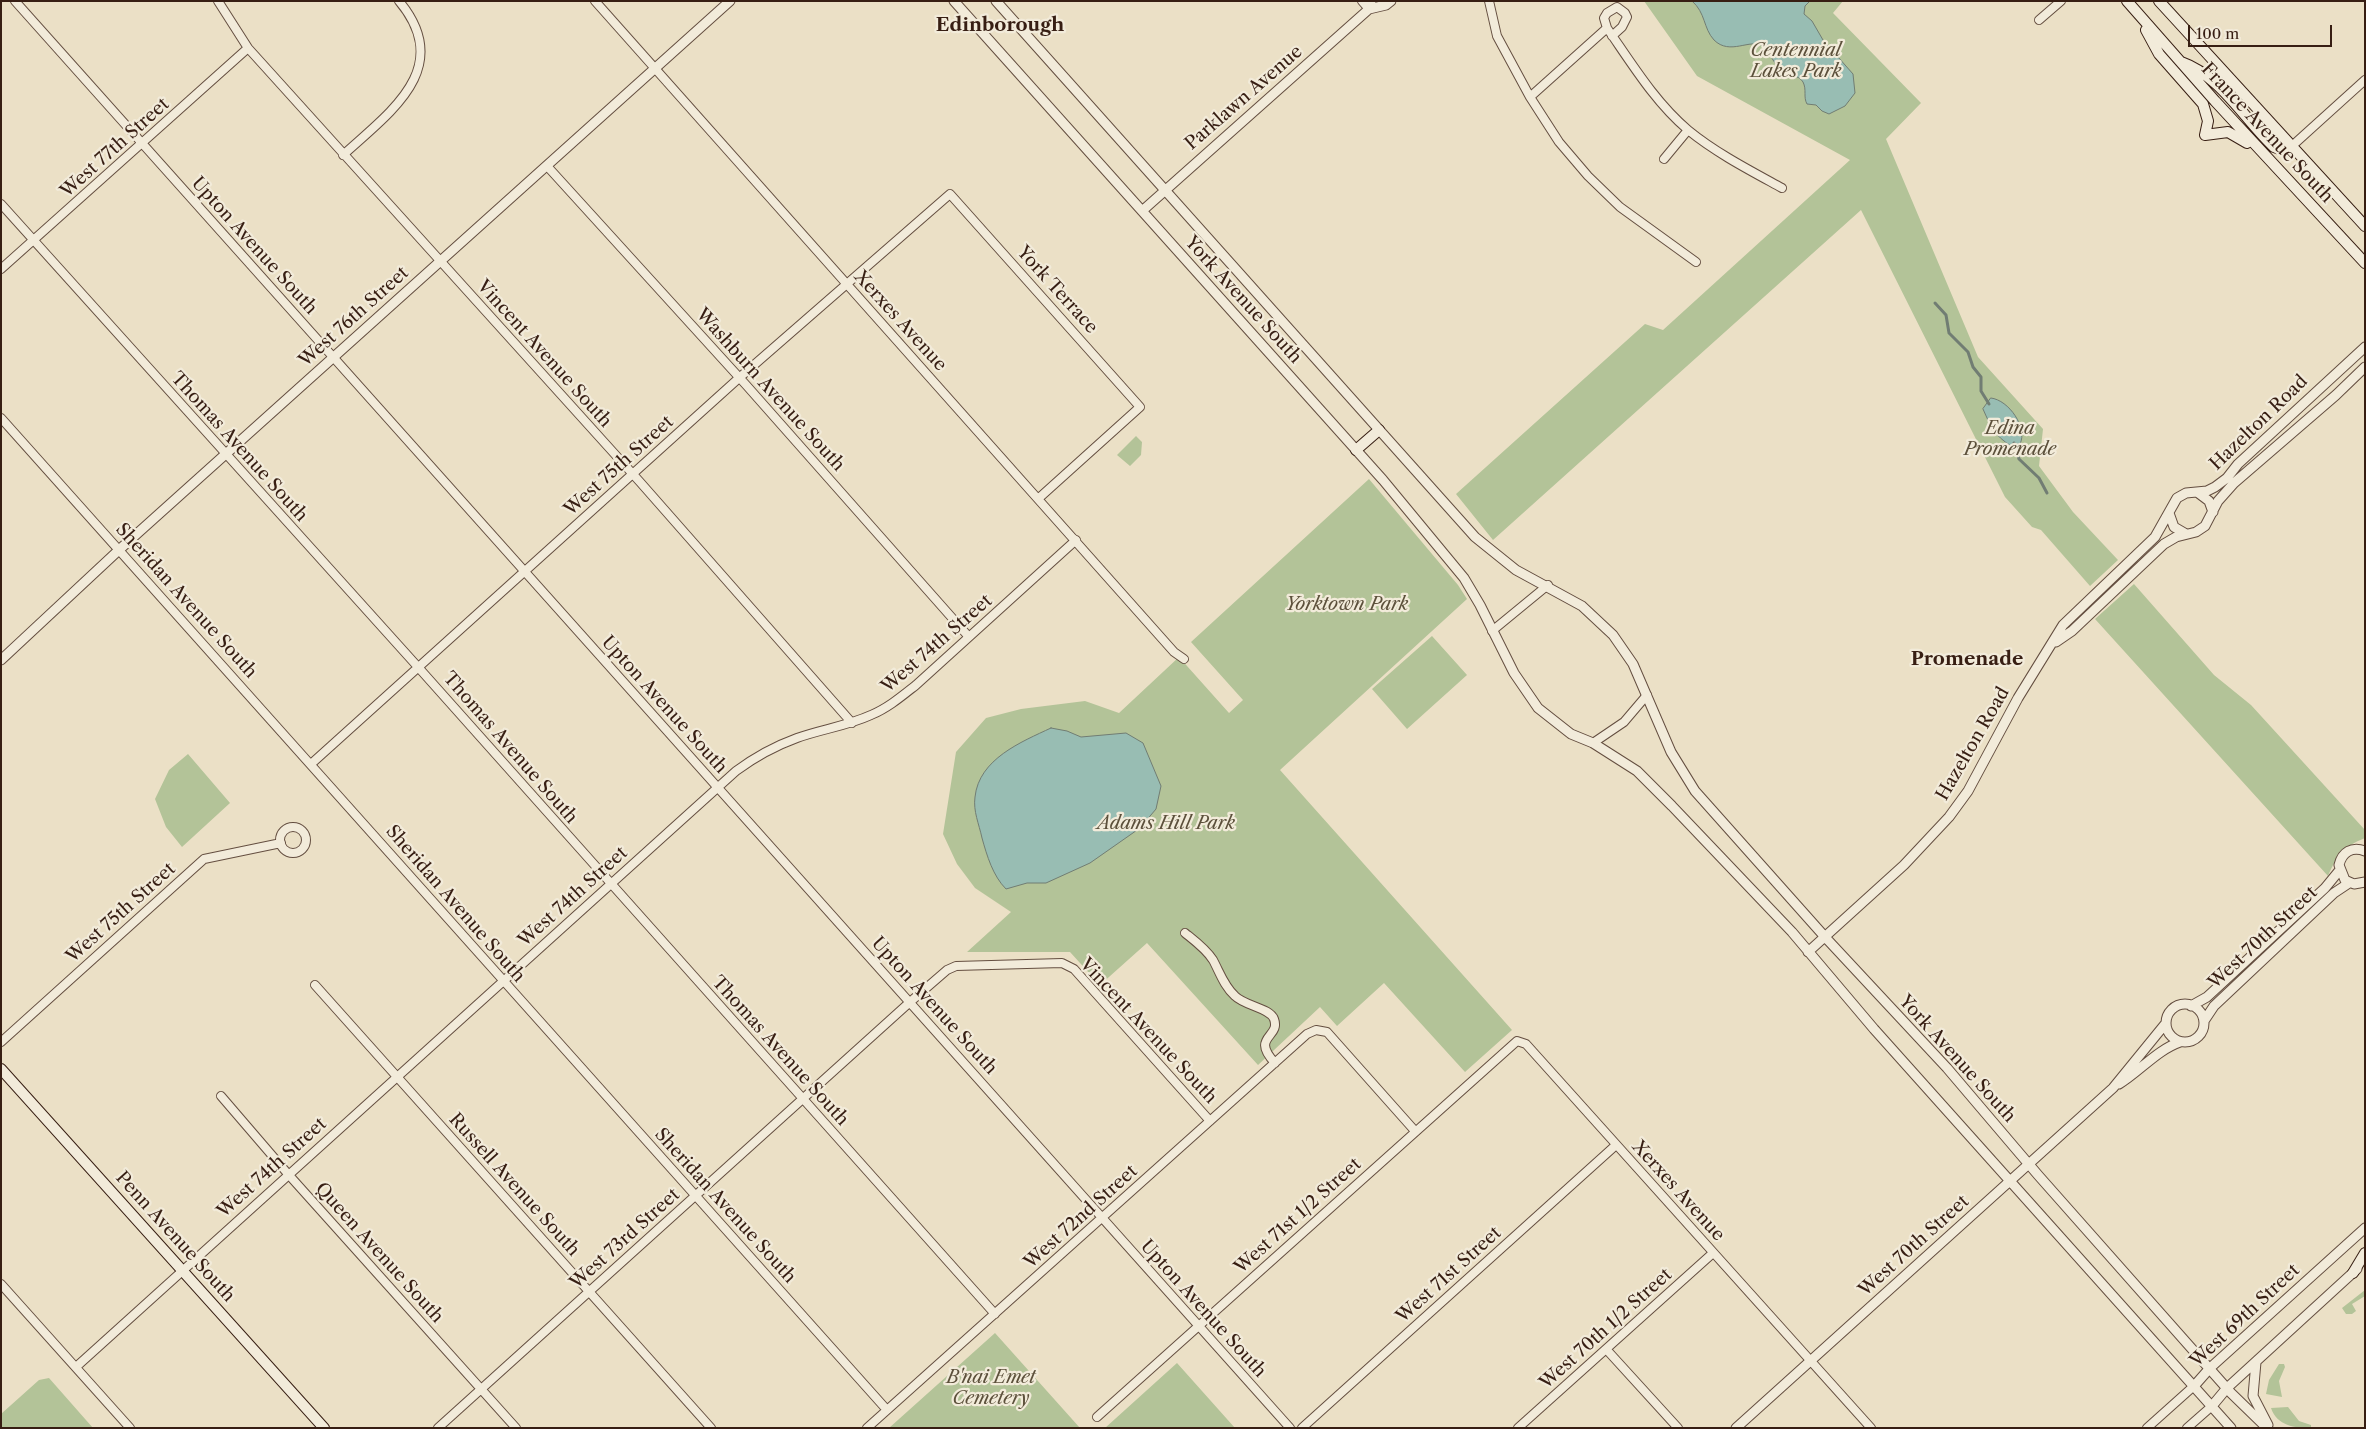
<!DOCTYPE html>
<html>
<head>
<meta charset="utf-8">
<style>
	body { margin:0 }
	#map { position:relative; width:2366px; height:1429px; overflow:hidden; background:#ebe0c6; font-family:"Libre Caslon Text",serif }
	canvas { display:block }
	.frame { position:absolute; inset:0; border:2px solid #371e13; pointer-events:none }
	.scale { position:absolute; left:2188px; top:25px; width:144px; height:22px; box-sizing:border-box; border:2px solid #371e13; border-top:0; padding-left:6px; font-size:15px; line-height:18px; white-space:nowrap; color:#371e13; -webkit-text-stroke:4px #f2ebda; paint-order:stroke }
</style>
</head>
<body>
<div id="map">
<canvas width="2366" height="1429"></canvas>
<div class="frame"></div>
<div class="scale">100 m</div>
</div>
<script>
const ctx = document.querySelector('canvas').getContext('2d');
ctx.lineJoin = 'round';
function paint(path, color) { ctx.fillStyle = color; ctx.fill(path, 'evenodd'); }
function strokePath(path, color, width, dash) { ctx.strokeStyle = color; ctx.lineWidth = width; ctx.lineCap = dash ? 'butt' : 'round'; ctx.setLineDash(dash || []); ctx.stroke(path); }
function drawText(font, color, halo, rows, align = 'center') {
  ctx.font = font + ' "Libre Caslon Text",serif'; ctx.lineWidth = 4.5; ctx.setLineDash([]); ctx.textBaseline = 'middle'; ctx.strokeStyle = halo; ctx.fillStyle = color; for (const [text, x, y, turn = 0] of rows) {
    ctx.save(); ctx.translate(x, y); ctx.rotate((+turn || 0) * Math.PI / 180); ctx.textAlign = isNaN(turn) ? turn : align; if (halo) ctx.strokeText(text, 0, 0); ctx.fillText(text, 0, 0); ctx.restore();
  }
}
paint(new Path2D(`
	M1644,1H1843L1833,13L1921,103L1886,139L1978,357L2043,429L2039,466L2073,512L2118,560L2090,586L2041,530L2032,527L2005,497L1861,210L1493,540L1456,494L1645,324L1663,330L1850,160L1697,76Z
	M1136,436L1142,442L1141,455L1130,466L1117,455Z
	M1369,479L1458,585L1467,599L1280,770L1512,1030L1465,1072L1384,983L1337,1026L1320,1007L1258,1065L1147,943L1100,985L1070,952H967L1011,912L975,888L957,864L943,834L956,752L986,718L1021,709L1085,701L1119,713L1179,657L1229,713L1243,700L1191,642Z
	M2134,584L2214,675L2251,705L2365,830V838C2343,847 2337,855 2328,876L2095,619Z
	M1432,636L1467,675L1407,729L1372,689Z
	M188,754L230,803L182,847L166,827L155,799L169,770Z
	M2365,1290V1296L2352,1304L2356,1311L2352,1314H2346L2342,1308Z
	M995,1333L1080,1428H889Z
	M1177,1363L1235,1428H1105Z
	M2279,1364H2284L2285,1367L2279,1381L2282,1397L2266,1394L2269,1380Z
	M49,1378L93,1428H1V1414L39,1380Z
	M2288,1407L2299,1421L2311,1425V1428C2295,1428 2277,1426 2271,1408Z`), '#b3c398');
const water = new Path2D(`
	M1692,1H1810L1805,6L1804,14L1812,21L1823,40L1853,74L1855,93L1845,106L1829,114L1822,111L1816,105L1807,104C1803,97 1807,90 1803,82C1798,74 1790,77 1783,72C1773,64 1769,50 1763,46C1750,38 1730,56 1714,40C1703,28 1706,13 1692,1Z
	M1991,398C2009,400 2028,428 2020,444L2011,446C1994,435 1991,427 1983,409Z
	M1051,728L1067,731L1081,737L1126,733L1143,743L1161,786L1156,809L1140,828L1090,863L1046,883H1027L1006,889C993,876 987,856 982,838C979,824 973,811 975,797C979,759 1021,742 1051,728Z`);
paint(water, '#98bdb3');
strokePath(water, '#717d73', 1);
strokePath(new Path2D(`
	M1935,303L1946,315L1949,333L1968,352L1973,367L1981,377V391L1989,404
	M2014,443L2019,459L2039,478L2047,493`), '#717d73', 3);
const minor = new Path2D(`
	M15,1L1290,1428
	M218,1L248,48L640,482L852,723
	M595,1L1174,652L1184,659
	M1362,1L1369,9
	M1489,1L1497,36L1530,97L1559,142L1588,176L1620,207L1696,262
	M2039,20L2061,1
	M1612,36L1622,27L1627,17L1625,13L1617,7L1607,13L1604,18L1607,28C1632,64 1655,102 1688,130C1716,153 1751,171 1782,188
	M1530,97L1607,28
	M2292,146L2365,80
	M343,155C390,112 455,68 399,1
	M1664,159L1688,130
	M547,166L747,386L969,637
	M1,204L418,667L995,1314
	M1,269L248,48
	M1,418L887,1410
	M1492,631L1548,585
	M1593,743L1624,722L1647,695
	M311,764L739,378L950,194L1140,407L1039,498
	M280 840a13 13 0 1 1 26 0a13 13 0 1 1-26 0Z
	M1185,933C1195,941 1206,949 1213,960C1220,973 1224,986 1235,996C1245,1006 1270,1008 1274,1019C1281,1038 1250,1036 1275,1063
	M315,985L711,1428
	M1,1042L204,859L281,843
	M221,1096L288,1174L516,1428
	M1,1284L130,1428
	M1606,1349L1678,1428
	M76,1367L736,771C755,757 775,746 797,738C822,729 847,726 871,715C888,708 902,696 916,685L1076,540
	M1097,1417L1517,1041L1526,1044L1871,1428
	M438,1428L910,1002L947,970L956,966L1062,963L1074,969L1210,1121
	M867,1428L1307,1034L1316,1030L1327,1032L1415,1131
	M1302,1428L1616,1145
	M1518,1428L1713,1253
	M2147,1428L2195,1385
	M2187,1428L2212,1406`);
const tertiary = new Path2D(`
	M954,1L1383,480L1464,578L1480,605L1514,673L1538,708L1571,734L1593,743L1637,771L1672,806L1792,932L1874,1029L2231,1428
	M996,1L1475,537L1516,570L1582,606L1613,635L1633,664L1671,752L1695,791L1825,937L1947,1068L2038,1175L2231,1393L2267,1428
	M1369,9L1386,5L1391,1
	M1142,211L1369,9L1371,1
	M2197,492L2209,501L2213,512
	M2169,513L2174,527L2186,534
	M2056,642L2072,631L2164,544L2176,537L2196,532L2205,526L2218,501L2234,483L2336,395L2365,367
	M1,660L120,549L730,1
	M2365,851C2352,846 2342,852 2339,865L2345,880L2354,884L2365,882
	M1808,952L1904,865L1949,817L1968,791L2018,698L2063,625L2155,537L2177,498L2186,493L2207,491L2215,487L2227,478L2238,464L2365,347
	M2166 1023a19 19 0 1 1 38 0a19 19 0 1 1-38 0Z
	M2191,1006L2207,997L2325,888L2339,871
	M2204,1021L2214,1006L2334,893L2349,883
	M2119,1084C2140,1071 2157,1050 2180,1042
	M2256,1362L2253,1396L2268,1425
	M2195,1385L2210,1368L2365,1228
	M2212,1406L2227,1388L2357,1269
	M1736,1428L2113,1088L2166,1023`);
const secondary = new Path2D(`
	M2127,1L2215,101L2365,263
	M2159,1L2365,226
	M2146,30L2159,54L2203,104L2208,121L2205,135L2228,132L2247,143
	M2181,62C2221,76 2244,119 2274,147L2282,150L2292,146
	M1356,450L1379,430
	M1,1069L324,1428
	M2353,1273L2365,1253`);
strokePath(minor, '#644e40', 10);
strokePath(tertiary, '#644e40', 11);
strokePath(secondary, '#371e13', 12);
strokePath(minor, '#f2ebda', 8);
strokePath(tertiary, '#f2ebda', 9);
strokePath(secondary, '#f2ebda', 10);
drawText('italic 18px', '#5c503b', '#f2ebda', [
	["Centennial",1796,51],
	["Lakes Park",1796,72],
	["Edina",2010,429],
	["Promenade",2010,450],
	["Yorktown Park",1347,605],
	["Adams Hill Park",1166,824],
	["B'nai Emet",991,1378],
	["Cemetery",991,1399]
]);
drawText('18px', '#371e13', '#f2ebda', [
	["Parklawn Avenue",1244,98,-41],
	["France Avenue South",2267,133,47],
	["West 77th Street",115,148,-42],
	["Upton Avenue South",254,246,48],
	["York Terrace",1057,290,48],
	["York Avenue South",1243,300,48],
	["West 76th Street",354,317,-42],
	["Xerxes Avenue",900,321,48],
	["Vincent Avenue South",544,354,48],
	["Washburn Avenue South",770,390,48],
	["Hazelton Road",2259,423,-44],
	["Thomas Avenue South",239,447,48],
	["West 75th Street",619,466,-42],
	["Sheridan Avenue South",186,601,48],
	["West 74th Street",937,644,-41],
	["Upton Avenue South",664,705,48],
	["Hazelton Road",1973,744,-60],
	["Thomas Avenue South",510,748,49],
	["West 74th Street",573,897,-42],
	["Sheridan Avenue South",455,904,49],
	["West 75th Street",121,913,-42],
	["West 70th Street",2263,938,-43],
	["Upton Avenue South",934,1006,48],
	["Vincent Avenue South",1148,1031,47],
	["Thomas Avenue South",780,1051,48],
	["York Avenue South",1957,1059,48],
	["West 74th Street",272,1168,-42],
	["Russell Avenue South",514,1185,48],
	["Xerxes Avenue",1678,1191,48],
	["Sheridan Avenue South",725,1206,48],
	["West 71st 1/2 Street",1298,1216,-42],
	["West 72nd Street",1081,1217,-42],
	["Penn Avenue South",175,1237,48],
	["West 73rd Street",625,1239,-42],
	["West 70th Street",1914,1246,-42],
	["Queen Avenue South",379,1253,48],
	["West 71st Street",1449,1275,-42],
	["Upton Avenue South",1203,1309,48],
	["West 69th Street",2245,1316,-43],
	["West 70th 1/2 Street",1606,1329,-42]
]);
drawText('bold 19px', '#371e13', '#f2ebda', [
	["Edinborough",1000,26],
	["Promenade",1967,660]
]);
</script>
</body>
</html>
